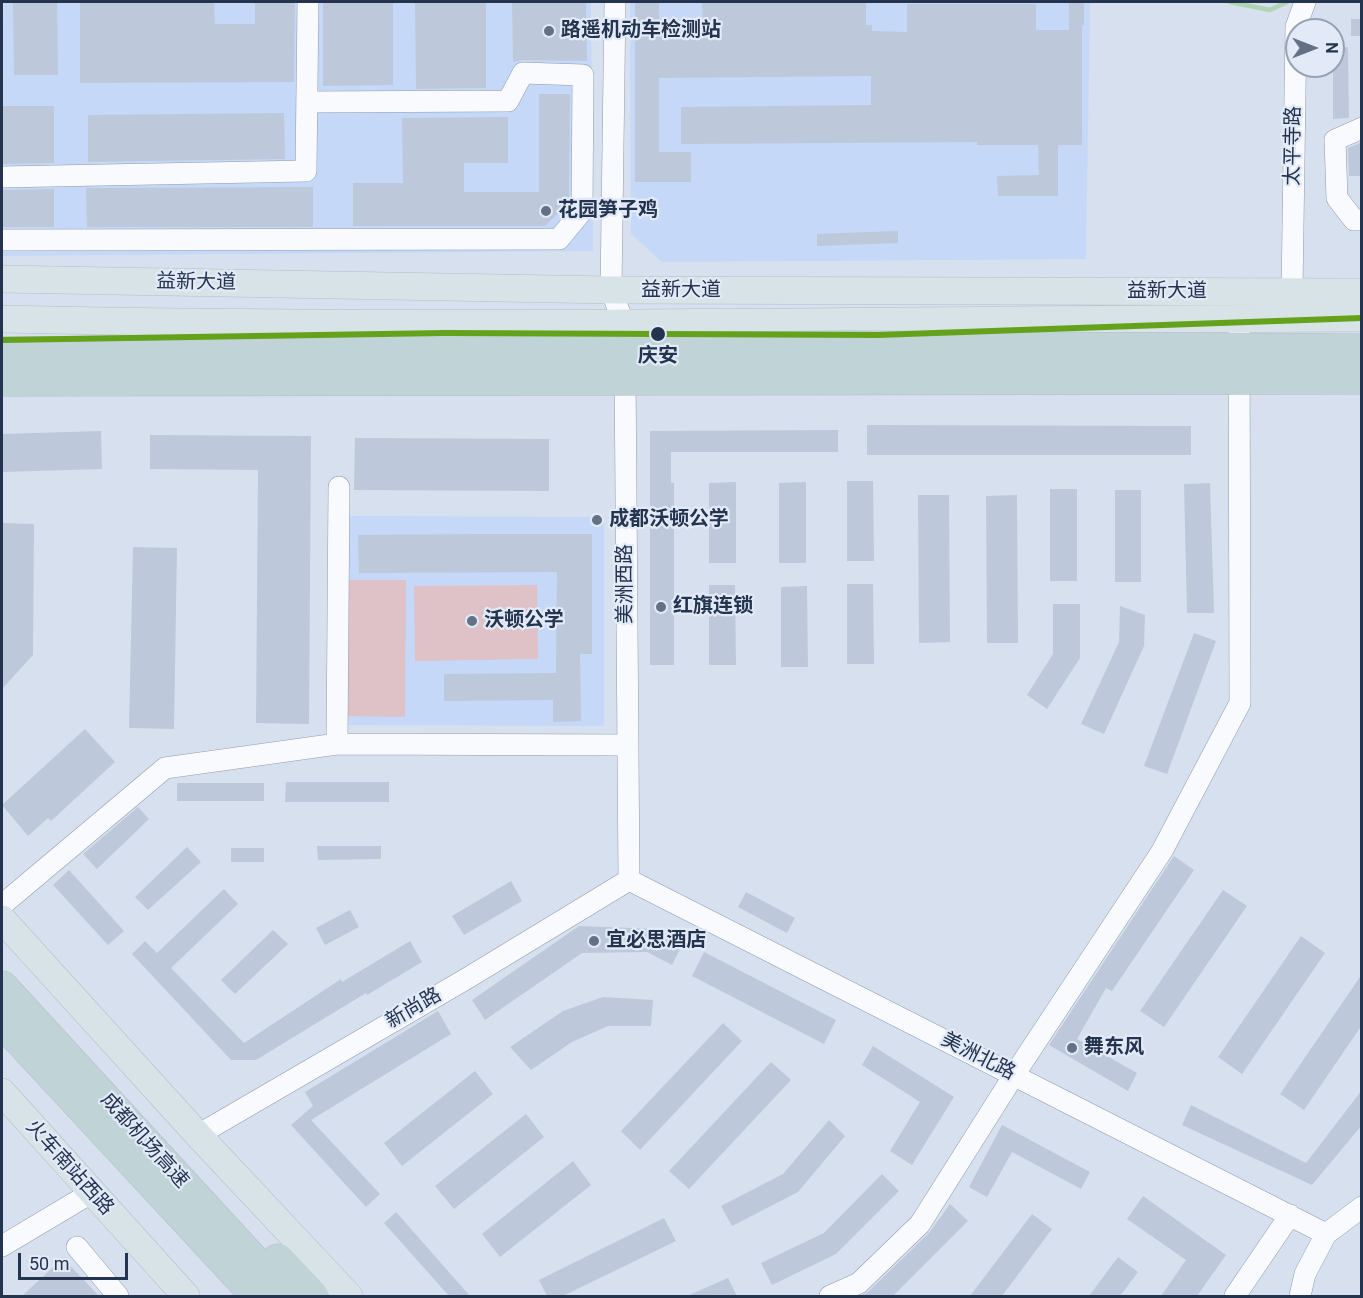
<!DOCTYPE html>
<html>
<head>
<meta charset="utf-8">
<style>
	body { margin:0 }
	#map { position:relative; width:1363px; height:1298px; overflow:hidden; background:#d7e0ef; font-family:Roboto,sans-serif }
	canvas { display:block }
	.frame { position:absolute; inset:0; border:3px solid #24344e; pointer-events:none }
	.north { position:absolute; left:1285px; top:18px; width:60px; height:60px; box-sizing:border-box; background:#e2eaf8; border:2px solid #96a1b4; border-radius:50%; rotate:90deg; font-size:16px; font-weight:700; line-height:24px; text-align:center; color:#24344e }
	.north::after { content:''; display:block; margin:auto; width:21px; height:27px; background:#637086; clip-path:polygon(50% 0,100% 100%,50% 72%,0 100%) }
	.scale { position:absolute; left:18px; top:1253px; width:110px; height:27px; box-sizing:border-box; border:3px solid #24344e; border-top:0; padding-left:8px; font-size:18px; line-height:21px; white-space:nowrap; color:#24344e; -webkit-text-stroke:4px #e2eaf8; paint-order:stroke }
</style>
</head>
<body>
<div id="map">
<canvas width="1363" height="1298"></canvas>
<div class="frame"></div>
<div class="north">N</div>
<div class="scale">50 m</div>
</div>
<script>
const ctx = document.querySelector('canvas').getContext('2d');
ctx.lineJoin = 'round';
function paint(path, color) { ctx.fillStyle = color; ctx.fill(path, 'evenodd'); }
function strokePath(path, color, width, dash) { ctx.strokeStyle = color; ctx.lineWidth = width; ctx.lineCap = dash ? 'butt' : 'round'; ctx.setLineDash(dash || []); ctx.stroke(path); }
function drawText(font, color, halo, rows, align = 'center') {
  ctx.font = font + ' Roboto,"Noto Sans SC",sans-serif'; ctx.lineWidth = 4.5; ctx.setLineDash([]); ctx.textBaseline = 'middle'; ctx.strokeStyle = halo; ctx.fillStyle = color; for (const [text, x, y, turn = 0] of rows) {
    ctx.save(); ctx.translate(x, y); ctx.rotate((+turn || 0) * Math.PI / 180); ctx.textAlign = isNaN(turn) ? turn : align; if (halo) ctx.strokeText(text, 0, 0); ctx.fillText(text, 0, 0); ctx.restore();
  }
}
paint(new Path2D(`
	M4,2H591L593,251L2,256V65Z
	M630,2H1090L1086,259L662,262L631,234Z
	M340,516L604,517V726L340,725Z`), '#c5d8f7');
paint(new Path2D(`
	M346,580H406L405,717L345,716Z
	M537,585L538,659L415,661L414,586Z`), '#dec2c8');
strokePath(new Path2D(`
	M1230,2L1270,10L1287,2`), '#b0d5b1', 4.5);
paint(new Path2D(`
	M13,2H57L58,75H14Z
	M80,2H214L215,24H255V2H295L294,82L80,83Z
	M323,2H393V85L323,86Z
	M415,2H486V88L416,89Z
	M512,2H586L587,61L523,60L513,62Z
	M635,2H659V29L703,28L702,2H866V25H872V31L907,32V4H1036V30H1069V2H1084V25H1082V145H1058V196H998L997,176L1039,175L1038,145H977V142L681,144V107L871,105V76L659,78V152H691V182H635Z
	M1351,19H1362V36H1351Z
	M1348,47L1349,118L1333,119V48Z
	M539,94H570L569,202L545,226H353V183H403L402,118L508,117V163H464V192H539Z
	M2,106H54V163L2,164Z
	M284,113L285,159L88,162V115Z
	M1360,143L1362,176H1349L1348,148Z
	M313,187V227H87L86,188Z
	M54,189V227H2V190Z
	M898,231V243L817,246V234Z
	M867,425L1191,426V455H867Z
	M838,430V452H671V483H674V665H650V431Z
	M101,431L102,469L2,472V434Z
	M150,435L311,436L309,724L256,723L258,470L150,469Z
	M355,438L549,439V491L354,490Z
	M847,481H873L874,561H847Z
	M736,482V563H709V483Z
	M806,482V563H779V483Z
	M1210,483L1214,613H1187L1184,484Z
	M1050,489H1077V581H1050Z
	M1115,490H1141V582H1115Z
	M918,495H949L950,642L919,643Z
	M1017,495L1018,643H987L986,496Z
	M2,523L34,524L33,655L2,689Z
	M474,534H592V654H580L581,721L553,722V700L444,701V674L556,673L557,572L359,573L358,535Z
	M133,547L177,548L174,729L129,728Z
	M847,584H873L874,664H847Z
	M709,585H735L736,665H709Z
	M807,586L808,667H781V587Z
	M1053,604H1080V658L1047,709L1027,695L1053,654Z
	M1120,606L1145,615L1144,646L1104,734L1081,724L1119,642Z
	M1194,633L1216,641L1167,774L1144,766Z
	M85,729L115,762L51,821L48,818L28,836L2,805Z
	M286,782H389V802H285Z
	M177,783H264V801H177Z
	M138,807L149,819L97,869L83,854Z
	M317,846H381V859L318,860Z
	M187,847L201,862L148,910L135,897Z
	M231,848H264V862H231Z
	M1174,856L1194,870L1112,991L1106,988L1077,1039L1137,1073L1128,1091L1049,1045Z
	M69,870L124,931L108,945L53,885Z
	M511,881L522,901L464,935L452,916Z
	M224,889L238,904L171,968L244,1043L341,979L342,982L410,941L422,962L367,995L366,993L256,1060H231L132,954L145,941L157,953Z
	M1223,890L1247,906L1164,1027L1140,1011Z
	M746,892L795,918L787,933L738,907Z
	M350,910L359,927L325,945L316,928Z
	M579,926L658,929L683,943L672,965L647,952L582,953L485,1020L472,1000Z
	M273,930L288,944L235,994L221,980Z
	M1301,936L1325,953L1242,1074L1218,1057Z
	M704,952L836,1020L824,1044L692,976Z
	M1362,974V1025L1304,1110L1280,1094Z
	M603,997L653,1000L651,1026H608L572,1042L531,1070L510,1047L563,1011Z
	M438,1011L451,1034L311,1120L380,1194L366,1207L291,1125L313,1106L305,1092Z
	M723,1023L742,1041L640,1150L621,1131Z
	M873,1046L954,1097L912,1165L890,1151L920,1102L862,1065Z
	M771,1062L791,1080L689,1189L669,1171Z
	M475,1071L493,1094L402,1166L384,1143Z
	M1362,1090V1125L1312,1185L1182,1125L1191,1105L1306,1163Z
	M526,1114L544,1137L454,1209L435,1186Z
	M829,1120L845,1136L798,1192L732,1226L721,1206L783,1174Z
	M1002,1125L1090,1172L1081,1189L1012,1152L987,1197L969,1187Z
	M573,1161L591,1185L500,1257L482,1234Z
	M882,1174L899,1191L836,1254L772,1285L761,1263L824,1233Z
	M1143,1196L1226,1255L1197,1296H1161L1186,1260L1127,1219Z
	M950,1204L968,1221L893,1296H860L868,1292L929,1233Z
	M396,1212L470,1296H449L384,1223Z
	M1032,1214L1052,1229L1002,1296H970Z
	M664,1218L676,1241L563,1296H547L539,1280Z
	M1118,1257L1138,1272L1120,1296H1089Z
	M63,1258L99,1296H22Z
	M728,1278L737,1296H687Z`), '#bdc8db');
const minor = new Path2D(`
	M615,2L611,290L624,324L625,337
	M1362,128L1335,140L1337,198L1354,220H1362
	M2,177L306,171L308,2
	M2,240L559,239L582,211L583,75L523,73L508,101L307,102
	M1292,292L1296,27L1305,2
	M625,368L629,880
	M337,744L339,487
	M629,880L1326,1234
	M2,905L165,768L337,744L627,745
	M198,1135L466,979L629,880
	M2,1246L91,1193
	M77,1247L118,1296
	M830,1296L859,1283L920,1224L1014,1075L1162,851L1240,703L1239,318
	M1235,1296L1290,1215
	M1300,1296L1305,1274L1326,1234L1362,1207`);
const major = new Path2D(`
	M2,279L611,290L1362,292
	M2,319C455,329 908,319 1362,318
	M2,919L198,1135L349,1296
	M2,1092L186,1296`);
const highway = new Path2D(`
	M2,987L286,1296
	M2,1021L257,1296
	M278,1260L312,1296`);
strokePath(minor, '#909bad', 22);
strokePath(major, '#b5bcc8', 28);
strokePath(highway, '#b5bcc8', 33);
strokePath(minor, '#f9fafd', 21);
strokePath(major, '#d7e3e6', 27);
strokePath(highway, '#c0d4d8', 32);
const highwayBridge = new Path2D(`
	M2,353L848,347L1362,350
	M2,380L1362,378`);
strokePath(highwayBridge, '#b5bcc8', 33, []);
strokePath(highwayBridge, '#c0d4d8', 32);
strokePath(new Path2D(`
	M2,340L445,333L878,335L1362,318`), '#65a21b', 6);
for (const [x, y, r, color] of [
	[549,31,6,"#637086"],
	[546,211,6,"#637086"],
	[658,334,8,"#24344e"],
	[597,520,6,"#637086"],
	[661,607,6,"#637086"],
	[472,621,6,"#637086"],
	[594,941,6,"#637086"],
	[1072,1048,6,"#637086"]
]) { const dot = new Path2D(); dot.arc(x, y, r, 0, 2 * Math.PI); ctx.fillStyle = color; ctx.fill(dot); strokePath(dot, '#e2eaf8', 2); }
drawText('bold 20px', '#24344e', '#e2eaf8', [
	["路遥机动车检测站",561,31],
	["花园笋子鸡",558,211],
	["成都沃顿公学",609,520],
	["红旗连锁",673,607],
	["沃顿公学",484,621],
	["宜必思酒店",606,941],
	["舞东风",1084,1048]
], 'left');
drawText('20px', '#24344e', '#e2eaf8', [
	["太平寺路",1294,146,-89],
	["益新大道",196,283,1],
	["益新大道",681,291],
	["益新大道",1167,292],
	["美洲西路",626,584,-90],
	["新尚路",414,1009,-30],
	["美洲北路",978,1057,27],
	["成都机场高速",144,1141,48],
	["火车南站西路",69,1168,48]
]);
drawText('bold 20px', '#24344e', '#e2eaf8', [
	["庆安",658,357]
]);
</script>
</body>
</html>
